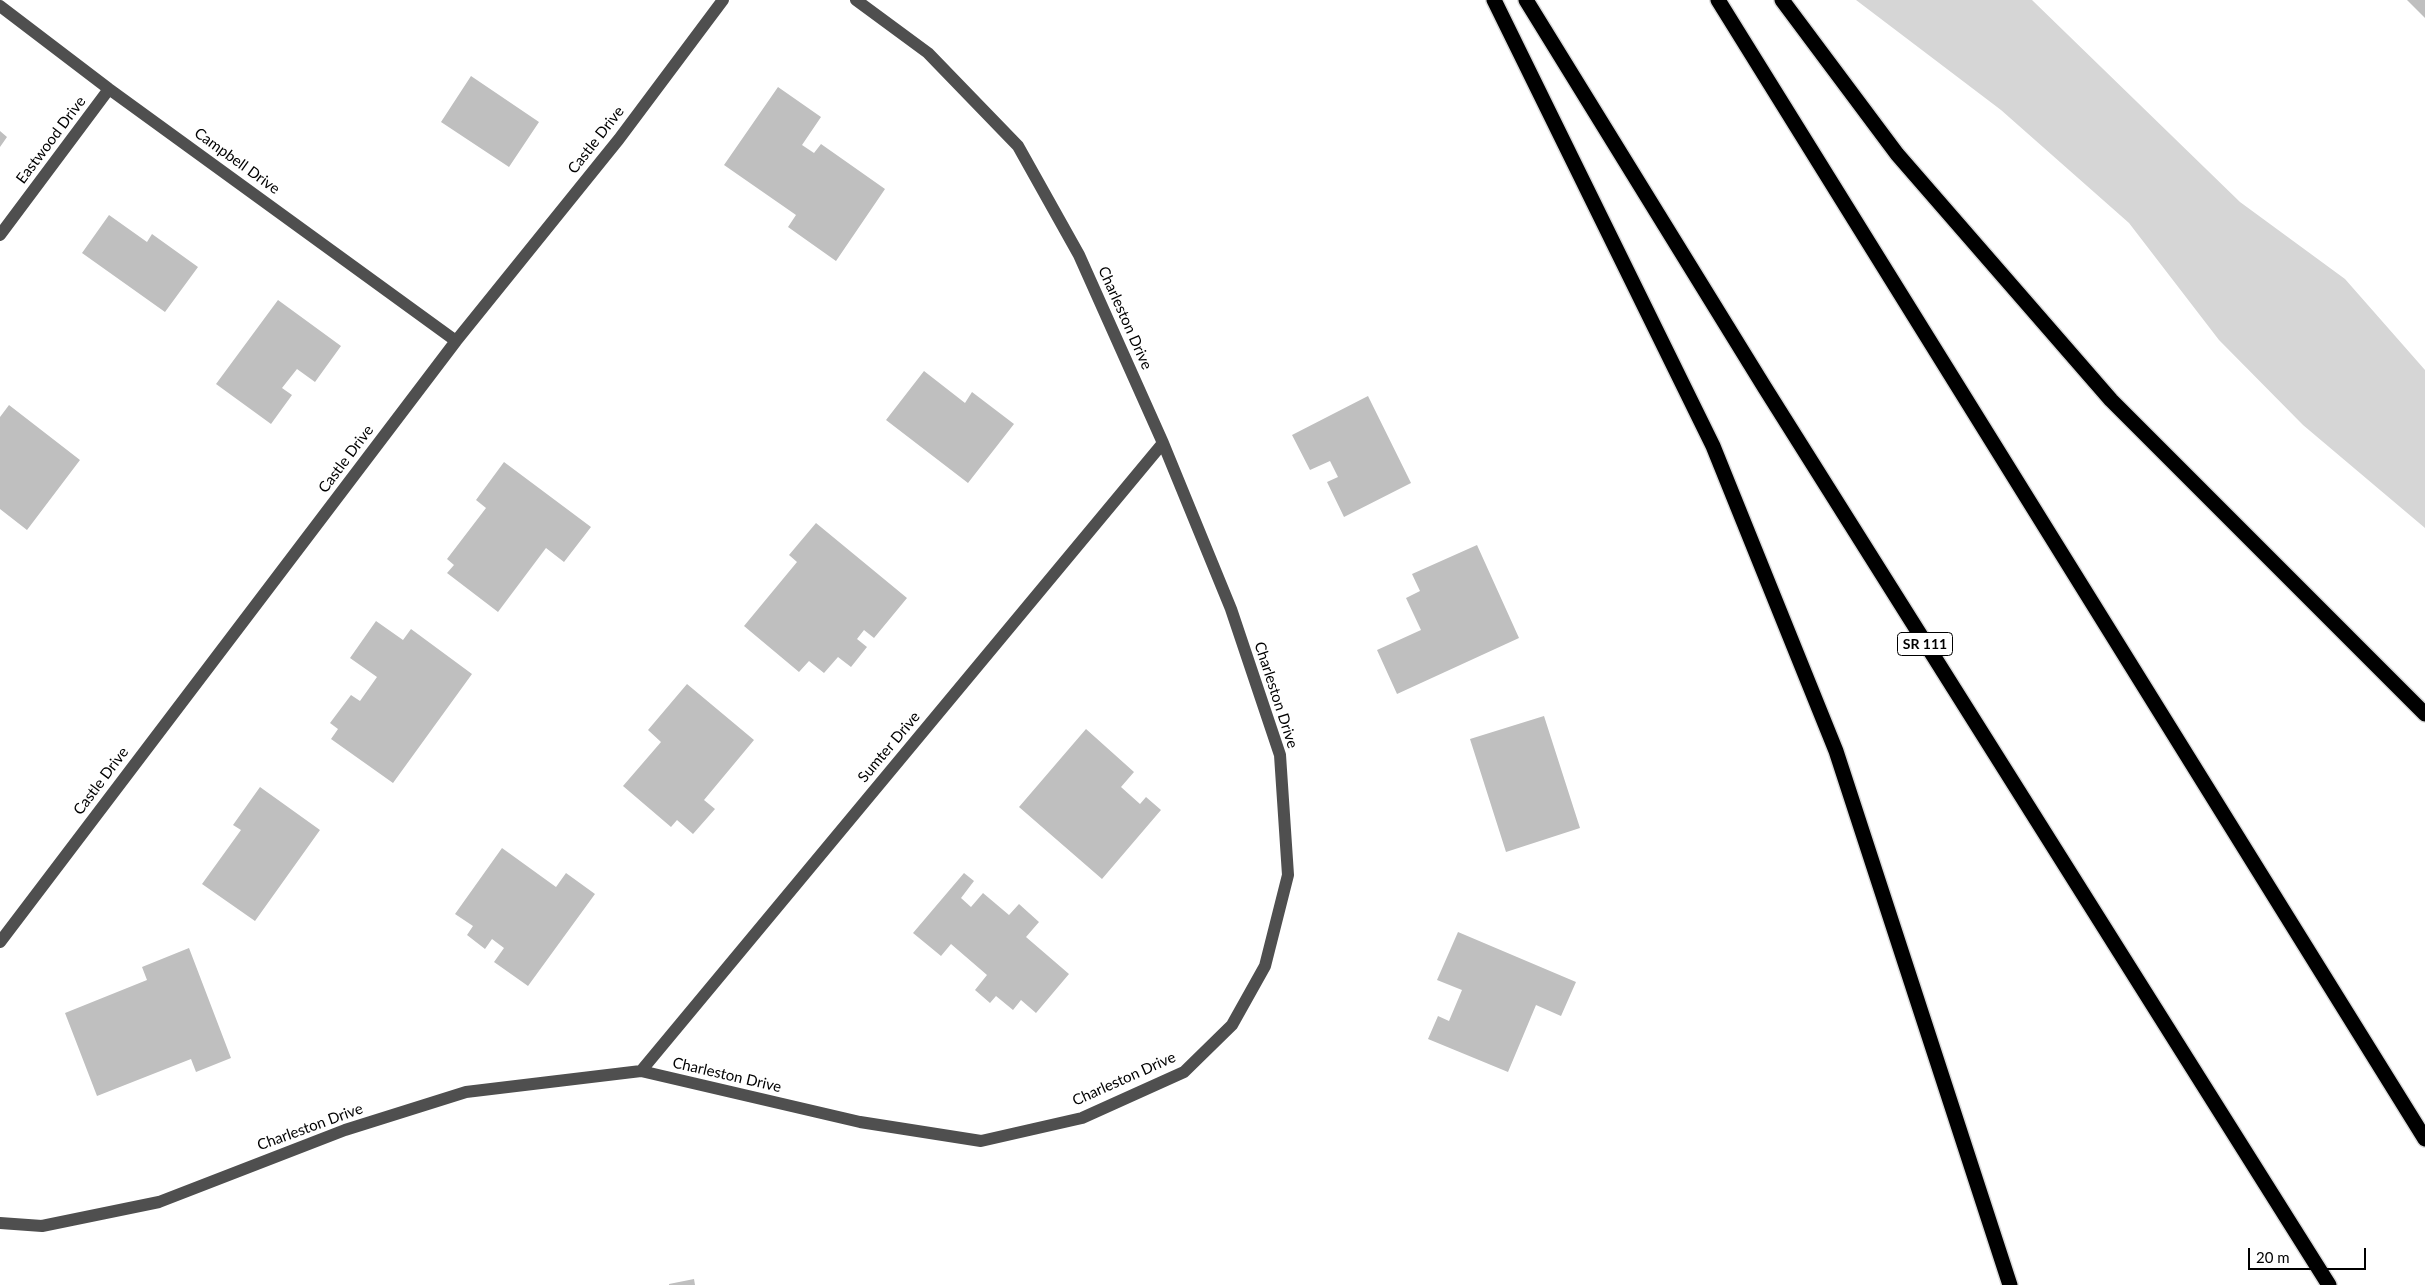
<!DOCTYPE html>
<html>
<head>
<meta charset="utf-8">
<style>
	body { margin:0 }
	#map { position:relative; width:2425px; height:1285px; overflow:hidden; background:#fff; font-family:Lato,sans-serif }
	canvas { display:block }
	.scale { position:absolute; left:2248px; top:1248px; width:118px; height:22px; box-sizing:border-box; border:2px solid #000; border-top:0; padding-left:6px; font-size:15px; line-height:18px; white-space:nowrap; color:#000; -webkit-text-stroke:4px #fff; paint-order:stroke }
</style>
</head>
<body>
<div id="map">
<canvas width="2425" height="1285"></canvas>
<div class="scale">20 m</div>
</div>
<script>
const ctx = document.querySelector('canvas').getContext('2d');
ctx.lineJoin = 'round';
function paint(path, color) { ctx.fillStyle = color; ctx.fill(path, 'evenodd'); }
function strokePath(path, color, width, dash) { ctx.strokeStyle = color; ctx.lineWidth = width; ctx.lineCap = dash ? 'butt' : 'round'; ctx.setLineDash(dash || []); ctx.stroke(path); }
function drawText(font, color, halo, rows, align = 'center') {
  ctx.font = font + ' Lato,sans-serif'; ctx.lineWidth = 4; ctx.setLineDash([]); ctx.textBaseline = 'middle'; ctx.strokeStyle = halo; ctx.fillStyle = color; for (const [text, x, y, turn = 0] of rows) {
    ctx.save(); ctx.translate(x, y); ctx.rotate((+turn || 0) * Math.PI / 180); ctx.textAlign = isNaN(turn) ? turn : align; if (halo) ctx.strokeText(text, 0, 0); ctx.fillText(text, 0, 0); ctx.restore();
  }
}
paint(new Path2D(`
	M1856,0H2032L2240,202L2345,279L2425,370V528L2303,425L2219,340L2129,223L2001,110Z`), '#d6d6d6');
paint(new Path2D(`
	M2407,0H2425V18Z
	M471,76L539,122L509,167L441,122Z
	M778,87L821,117L802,145L814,153L821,144L885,189L836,261L788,227L796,215L724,165Z
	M0,131L7,137L0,147Z
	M109,215L147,242L152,234L198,267L165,312L82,253Z
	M278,300L341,346L315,382L297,369L282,388L292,395L271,424L216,384Z
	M924,371L965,403L972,392L1014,424L968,483L886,420Z
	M1368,396L1411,483L1344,517L1327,482L1338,477L1330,461L1310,470L1292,435Z
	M9,405L80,460L27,530L0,509V417Z
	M504,462L591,527L564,562L546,548L498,612L447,573L454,565L447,559L486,508L476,500Z
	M816,523L907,598L874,638L864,630L857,639L867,647L851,667L838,657L824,673L809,661L799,672L744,626L797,562L789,555Z
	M1477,545L1519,638L1397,694L1377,650L1421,630L1406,598L1420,591L1412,574Z
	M376,621L403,640L411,629L472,674L393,783L331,739L338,729L330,723L351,695L360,701L377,677L350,658Z
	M687,684L754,740L704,800L715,809L693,834L677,820L671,827L623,786L661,742L648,730Z
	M1544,716L1580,828L1506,852L1470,739Z
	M1086,729L1134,772L1121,787L1140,804L1146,797L1161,810L1102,879L1019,807Z
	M260,787L320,830L255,921L202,884L241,830L233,825Z
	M502,848L556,887L566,873L595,894L528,986L494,962L504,948L492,939L485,949L467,935L473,926L455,914Z
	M964,873L974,881L961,898L971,907L983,893L1009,915L1019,904L1039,922L1026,937L1069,974L1036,1013L1021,1000L1013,1010L996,996L990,1003L975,990L987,975L951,944L941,956L913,933Z
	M1458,932L1576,982L1561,1016L1536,1005L1508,1072L1428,1039L1438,1016L1449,1021L1462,990L1437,980Z
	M189,948L231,1058L196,1072L191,1059L97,1096L65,1013L147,980L142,967Z
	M694,1279L695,1285H669V1284Z`), '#bfbfbf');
const highway = new Path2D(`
	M1494,0L1713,446L1836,751L2010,1285
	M1526,0L1765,388L2329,1285
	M1718,0L2425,1139
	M1782,0L1897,154L2111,400L2425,714`);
strokePath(highway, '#dbdbdb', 18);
strokePath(new Path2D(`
	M0,6L109,89L456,341
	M0,235L109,89
	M0,942L456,341L619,139L723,0
	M641,1071L1163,443
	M0,1223L42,1226L159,1202L345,1130L466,1092L641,1071L860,1122L981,1141L1082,1118L1184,1072L1232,1025L1265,966L1288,875L1280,755L1231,609L1163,443L1079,255L1018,146L928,53L856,0`), '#4f4f4f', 12);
strokePath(highway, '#000', 15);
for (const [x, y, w] of [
	[1925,644,55]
]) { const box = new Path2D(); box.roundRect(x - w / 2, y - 11.5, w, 23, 4); ctx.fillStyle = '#fff'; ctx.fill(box); strokePath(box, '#000', 1); }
drawText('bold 14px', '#000', null, [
	["SR 111",1925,644]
]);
drawText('15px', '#000', '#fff', [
	["Eastwood Drive",51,140,-53],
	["Castle Drive",596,140,-52],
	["Campbell Drive",237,161,36],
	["Charleston Drive",1125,318,66],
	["Castle Drive",346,459,-53],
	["Charleston Drive",1276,695,72],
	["Sumter Drive",889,747,-50],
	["Castle Drive",101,781,-53],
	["Charleston Drive",727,1075,13],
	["Charleston Drive",1124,1079,-24],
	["Charleston Drive",310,1127,-20]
]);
</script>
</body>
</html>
